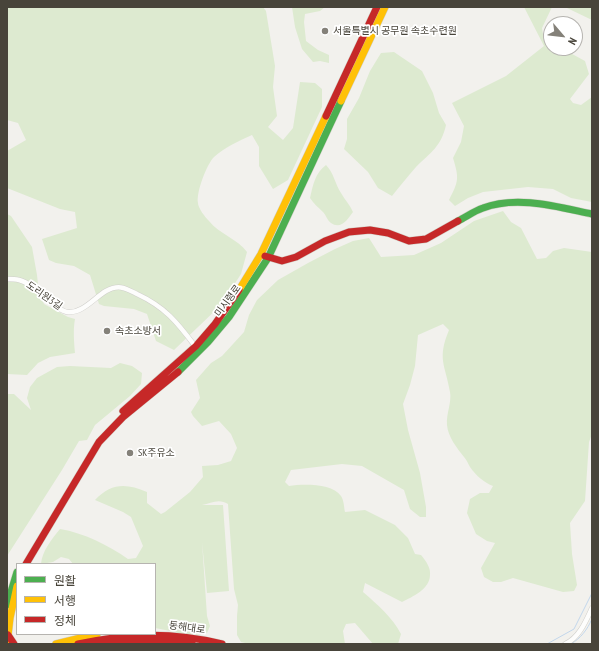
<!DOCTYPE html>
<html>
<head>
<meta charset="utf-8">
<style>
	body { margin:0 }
	#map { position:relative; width:599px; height:651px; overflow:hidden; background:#f2f1ed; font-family:"PT Sans Narrow","Noto Sans KR",sans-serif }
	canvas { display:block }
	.frame { position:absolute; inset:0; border:8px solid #48443a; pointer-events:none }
	.legend { position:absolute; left:16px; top:563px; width:140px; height:72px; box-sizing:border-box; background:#fff; border:1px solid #b6b4b0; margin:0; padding:5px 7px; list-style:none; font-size:12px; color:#48443a }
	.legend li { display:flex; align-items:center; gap:8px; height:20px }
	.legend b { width:20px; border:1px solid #b6b4b0 }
	.north { position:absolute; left:543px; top:16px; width:40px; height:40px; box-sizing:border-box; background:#fff; border:1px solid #b6b4b0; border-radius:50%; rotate:118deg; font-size:11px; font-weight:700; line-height:16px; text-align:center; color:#48443a }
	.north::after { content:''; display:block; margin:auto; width:14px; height:18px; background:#848179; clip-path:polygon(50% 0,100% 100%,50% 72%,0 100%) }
</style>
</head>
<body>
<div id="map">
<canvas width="599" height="651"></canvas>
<div class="frame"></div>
<ul class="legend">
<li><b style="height:5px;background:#4caf50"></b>원활</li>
<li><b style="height:5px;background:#ffc107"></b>서행</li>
<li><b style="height:5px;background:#c62828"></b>정체</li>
</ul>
<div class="north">N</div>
</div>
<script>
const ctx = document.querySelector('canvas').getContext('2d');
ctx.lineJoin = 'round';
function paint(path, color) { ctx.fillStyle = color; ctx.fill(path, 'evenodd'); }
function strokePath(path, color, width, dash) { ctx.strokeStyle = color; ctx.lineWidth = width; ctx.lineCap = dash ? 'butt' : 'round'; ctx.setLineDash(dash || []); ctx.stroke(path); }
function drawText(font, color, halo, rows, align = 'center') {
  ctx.font = font + ' "PT Sans Narrow","Noto Sans KR",sans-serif'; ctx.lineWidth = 3.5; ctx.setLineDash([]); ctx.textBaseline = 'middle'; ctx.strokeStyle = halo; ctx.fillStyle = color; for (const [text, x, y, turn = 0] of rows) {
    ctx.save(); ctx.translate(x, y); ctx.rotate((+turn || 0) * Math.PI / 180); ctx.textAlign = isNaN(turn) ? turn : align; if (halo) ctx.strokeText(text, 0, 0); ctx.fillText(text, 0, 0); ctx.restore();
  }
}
paint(new Path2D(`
	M7,7H263L266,11L275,66L273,87L277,116L268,127L283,140L293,128L300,82L315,83L322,89V107L288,180L273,189L259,166V147L252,135C239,141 225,147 214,157C207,164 196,192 198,203C198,208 205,217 209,221C219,234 238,239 247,252L241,274L221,305L174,350L156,341L147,314L134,309L104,306L99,304L90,275L74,266L56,263L49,260L42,239L77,228L75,212L60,209L7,188V151L26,140L18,123L7,120Z
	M292,7H325L320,11L305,14L304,22L306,41L318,50L329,55V63L320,61L313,62L302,49L295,27Z
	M524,7H552L542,28L543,34L551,41V48H561L585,61L589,74L570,99L573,103L581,105L592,97V202L571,198L553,189L528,187L483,192L468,198L455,206L449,200C459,181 459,178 453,158L461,142L464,126L452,103L506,76L544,46Z
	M565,7H592V20L567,8Z
	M394,52L422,71L433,93L439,113L446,125C441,147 431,152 416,167C408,176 400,186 392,196L378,188L368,172L344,149L347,139V119L359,98L370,71L381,53Z
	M326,165C334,173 335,184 341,193C345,200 350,205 353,212C348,219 341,230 331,223C327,220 326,215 323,212C318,207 314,204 310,198C313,185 315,173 326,165Z
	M503,211L511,222L521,228L537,259L546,258L553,251L564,248L592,252V434L589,442L585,501L570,523L572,554L577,585L574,591L563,592L513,578L501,582H493L484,577L481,568L495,543L487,541L476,534L467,513L470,499L480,493H489L493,486C485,483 476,476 470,467C468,464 467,460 464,457C457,448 448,437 447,425C446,414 452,402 450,392C445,364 437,359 449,330L443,324L418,335L415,366L410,385L403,404L408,430L420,473L426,507V517H420L410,509L404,490L362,466L342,464L291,470L285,482L289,486C303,484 332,483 341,496C344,500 344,508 345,512L365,510L395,525L408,538L415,554L421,555C426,561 431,568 430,575C430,589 412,597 402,602L365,583L363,592C378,605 392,617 401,634L398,644H373L355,623L346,624L343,631L345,644H249L241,642L237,635V616L238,605L234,589L228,504C219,498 211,503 202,505H223L229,591L207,593L202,542L207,616L210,626L207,633C187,638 174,631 155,628V564H73L69,559L61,557L53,562L41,564C42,551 52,539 60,529C84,533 108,545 128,559L136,558L143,546L131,517L123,512L95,500C111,483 126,483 147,492V503L161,514L165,512L190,492L203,477L202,466L218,465L231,461L237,448L231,434L219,421L202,426L193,416L191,412L200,398L196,380L211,363L222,356L244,332L249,315L257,300L278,280L308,263L335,249L353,241L369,238L381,257L414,255L441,243L474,221Z
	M7,214L11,216L32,247L37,275L39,293L44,304L68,317L75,319C73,329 74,342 75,353L50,357L38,363L27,375L7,374Z
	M120,363L132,366L142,373L141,384L130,396L95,425L87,440L79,441L62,470L7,556V394H14L31,410L27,398L30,387L37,378L57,367L70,366L111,368Z`), '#ddead0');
strokePath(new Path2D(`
	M547,644L574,629L592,593
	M571,644C581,638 587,630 592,619`), '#c2d6eb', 1);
const street = new Path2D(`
	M7,279C11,279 15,279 19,280C36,284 54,310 67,312C82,314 94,298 106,291C119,284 125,288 137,294C165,307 177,322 195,346
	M565,644C579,638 586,621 592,608`);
const fast = new Path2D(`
	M458,221C466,217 474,211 483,208C517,195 558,207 592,214
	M178,372L208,342L229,317L268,258L341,101
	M7,605L17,572`);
const slow = new Path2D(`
	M341,101L385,7
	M239,290L261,254L326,116
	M7,644L10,618L17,586
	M56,644L97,634`);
const jam = new Path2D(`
	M326,116L377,7
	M265,256L282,261L296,257L325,241L349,232L370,230L388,233L409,241L426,239L458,221
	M123,411L196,346L215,324L239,290
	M26,564L99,442L123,417L178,372
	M8,635L14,644
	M78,644C128,633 172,632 222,644
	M101,644L146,640L192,642`);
strokePath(street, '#d0cfcb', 5.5);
strokePath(fast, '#d0cec5', 8);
strokePath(slow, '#d0cec5', 8);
strokePath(jam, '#d0cec5', 8);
strokePath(street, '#fdfdfc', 4.5);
strokePath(fast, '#4caf50', 7);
strokePath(slow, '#ffc107', 7);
strokePath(jam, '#c62828', 7);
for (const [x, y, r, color] of [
	[325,31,4,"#848179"],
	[107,331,4,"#848179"],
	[130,453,4,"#848179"]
]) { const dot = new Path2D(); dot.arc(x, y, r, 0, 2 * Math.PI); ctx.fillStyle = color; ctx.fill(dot); strokePath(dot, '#fff', 1.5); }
drawText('10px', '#48443a', '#fff', [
	["서울특별시 공무원 속초수련원",333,31],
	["속초소방서",115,331],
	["SK주유소",138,453]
], 'left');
drawText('10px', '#48443a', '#fff', [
	["도리원3길",44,296,35],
	["미시령로",228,301,-54],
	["동해대로",187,628,8]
]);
</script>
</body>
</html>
